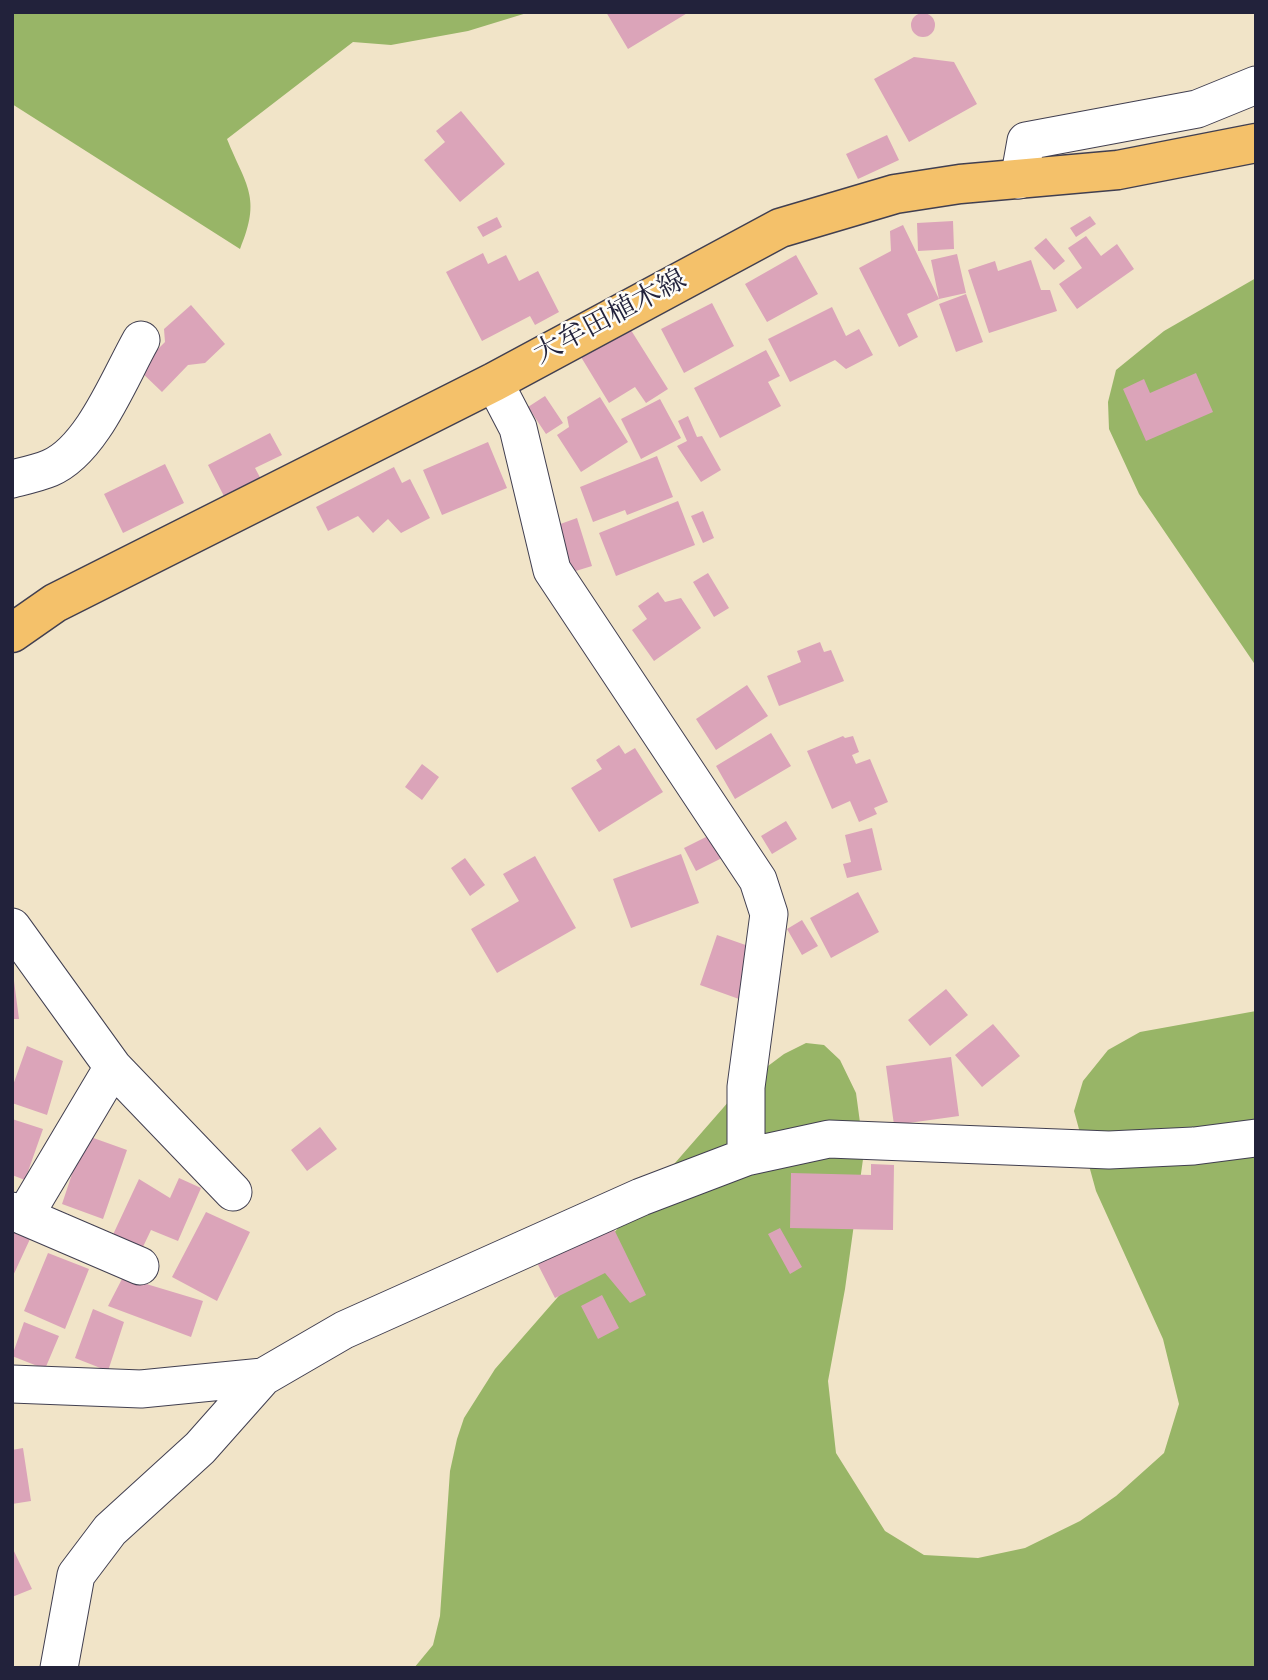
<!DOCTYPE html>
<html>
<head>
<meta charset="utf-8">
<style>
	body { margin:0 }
	#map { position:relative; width:1268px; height:1680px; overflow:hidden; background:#f1e4c8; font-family:"IM FELL English",serif }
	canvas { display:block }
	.frame { position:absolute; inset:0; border:14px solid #22223b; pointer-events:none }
</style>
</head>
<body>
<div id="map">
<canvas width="1268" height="1680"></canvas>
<div class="frame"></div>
</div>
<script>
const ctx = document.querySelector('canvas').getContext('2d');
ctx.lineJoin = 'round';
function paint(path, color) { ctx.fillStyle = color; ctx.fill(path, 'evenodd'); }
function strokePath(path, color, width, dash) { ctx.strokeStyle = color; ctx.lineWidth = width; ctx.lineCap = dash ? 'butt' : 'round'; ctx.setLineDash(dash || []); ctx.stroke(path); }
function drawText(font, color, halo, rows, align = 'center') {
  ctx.font = font + ' "IM FELL English","Noto Serif JP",serif'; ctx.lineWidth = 5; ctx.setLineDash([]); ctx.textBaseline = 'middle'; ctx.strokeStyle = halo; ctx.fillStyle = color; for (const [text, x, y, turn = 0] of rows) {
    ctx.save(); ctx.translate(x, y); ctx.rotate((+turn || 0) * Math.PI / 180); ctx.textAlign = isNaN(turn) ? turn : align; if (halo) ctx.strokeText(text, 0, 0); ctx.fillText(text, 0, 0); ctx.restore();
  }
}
paint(new Path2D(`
	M12,12H530L468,31L391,45L353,42L227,139C246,186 262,197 240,249L12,104Z
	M1256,278V666L1139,494L1109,429L1108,402L1116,370L1164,331Z
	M1256,1011V1668H414L433,1645L440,1616L450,1471L457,1439L464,1418L495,1369L744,1084L784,1054L806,1043L824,1045L840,1060L856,1093L864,1152L845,1289L828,1381L836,1453L885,1531L924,1555L978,1558L1025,1548L1080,1521L1116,1496L1164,1453L1179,1404L1163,1339L1096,1191L1074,1111L1083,1081L1108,1050L1140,1032Z`), '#98b567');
paint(new Path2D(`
	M606,12H689L628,49Z
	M911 25a12 12 0 1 1 24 0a12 12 0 1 1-24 0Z
	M914,57L954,62L977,104L909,142L874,79Z
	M461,111L505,164L460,202L424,160L445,142L436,131Z
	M887,135L899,160L858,179L846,154Z
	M1090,216L1096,224L1076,237L1070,228Z
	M497,217L502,227L483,237L477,227Z
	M953,221L954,249L918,251L917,223Z
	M903,225L939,299L931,260L957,254L966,293L939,299L907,314L918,337L899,347L859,268L891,251L890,231Z
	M1086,236L1101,256L1117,244L1134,269L1077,309L1059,284L1082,268L1068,248Z
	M1046,238L1065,261L1054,270L1034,248Z
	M483,253L488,264L506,255L519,281L538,271L559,312L535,325L530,316L482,341L446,272Z
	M796,255L818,294L767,322L745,284Z
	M1031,260L1041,290H1050L1057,311L989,333L968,270L995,261L998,271Z
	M966,294L983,342L956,352L939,304Z
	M712,303L734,346L684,373L661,329Z
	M191,305L225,344L205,363L188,365L162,392L138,369L165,342L164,329Z
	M832,307L846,336L859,329L873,355L846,369L835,360L790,382L768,339Z
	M629,327L668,389L646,403L635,387L609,403L581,357Z
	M766,350L780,376L768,382L781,406L720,438L694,388Z
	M1196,373L1213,412L1146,441L1123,389L1144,379L1150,393Z
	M545,396L563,423L546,434L528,407Z
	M600,397L628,442L581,472L557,435L569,427L567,417Z
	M660,399L681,438L641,459L621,419Z
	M688,416L697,437L702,436L721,470L701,482L677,446L687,441L678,421Z
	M270,433L282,455L255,468L263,483L227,502L208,465Z
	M488,442L507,488L442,515L423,470Z
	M657,456L673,497L627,515L625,510L593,522L580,487Z
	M165,464L184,503L123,533L104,494Z
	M394,467L402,483L410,479L430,518L401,533L388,519L373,533L358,516L328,531L316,507Z
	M678,501L695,545L616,576L599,533Z
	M703,511L714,538L703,543L691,516Z
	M577,518L592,566L566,574L552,527Z
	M708,573L729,608L714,617L693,582Z
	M658,592L665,602L681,598L701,628L654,661L632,630L647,619L638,606Z
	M820,642L824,652L831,650L844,681L779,706L767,676L801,662L797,651Z
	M747,685L768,716L716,750L696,719Z
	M771,733L791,766L735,799L716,766Z
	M843,736L845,738L853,736L859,752L852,755L856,764L870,759L888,802L874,808L877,814L859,822L850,801L832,809L807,751Z
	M619,745L625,754L635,748L663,792L599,832L571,788L602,769L596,760Z
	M422,764L439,777L422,800L405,787Z
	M786,821L797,839L772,854L761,836Z
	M872,828L882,870L847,878L843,864L851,862L845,835Z
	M716,832L728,855L696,871L684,848Z
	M681,854L699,903L631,928L613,879Z
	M535,856L576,928L497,973L471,929L519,901L503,874Z
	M465,858L485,885L470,896L451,868Z
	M858,892L879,932L831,958L810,918Z
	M802,920L818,946L802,955L787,929Z
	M717,935L757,949L739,999L700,985Z
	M12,981H14L19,1019H12Z
	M946,989L968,1015L930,1046L908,1020Z
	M993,1024L1020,1056L982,1087L955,1055Z
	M27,1046L63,1061L47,1115L12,1103V1088Z
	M951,1057L959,1116L894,1125L886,1066Z
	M12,1119L43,1129L25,1180L12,1175Z
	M320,1127L337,1149L307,1171L291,1150Z
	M85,1135L127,1150L103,1219L62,1204Z
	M871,1164L894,1165L893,1230L790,1228L791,1173L871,1175Z
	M179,1178L201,1188L178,1241L151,1230L141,1251L110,1241L139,1179L170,1198Z
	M206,1212L250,1232L217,1301L172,1277Z
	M608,1217L646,1295L630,1303L605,1273L555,1298L533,1255Z
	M780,1228L802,1267L790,1274L768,1234Z
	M12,1232L30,1239L12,1278Z
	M48,1253L89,1269L65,1329L24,1311Z
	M123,1277L203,1301L191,1337L108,1306Z
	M602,1295L619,1328L598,1339L581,1306Z
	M93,1309L124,1322L108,1371L75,1358Z
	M24,1322L59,1336L45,1369L12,1356Z
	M23,1448L31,1501L12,1504V1450Z
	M12,1547L32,1589L12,1597Z`), '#dba4b9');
const street = new Path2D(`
	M1019,180L1026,141L1197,109L1256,85
	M494,382L518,428L552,570L758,880L769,914L746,1087V1157
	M12,479C24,476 38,473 50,468C92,450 119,379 141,340
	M12,927L113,1067L233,1192
	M12,1211L140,1266
	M25,1215L113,1067
	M12,1384L141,1389L263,1377
	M59,1668L76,1575L110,1530L200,1448L263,1377L344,1330L641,1197L746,1157L829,1139L1109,1150L1194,1146L1256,1138`);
const primary = new Path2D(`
	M12,633L55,603L494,382L780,228L895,194L960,184L1118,170L1256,143`);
strokePath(street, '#413f50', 39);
strokePath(primary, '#413f50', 41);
strokePath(street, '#fff', 37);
strokePath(primary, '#f4c16a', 38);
drawText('28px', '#22223b', '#fdfcf7', [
	["大牟田植木線",611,319,-28]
]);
</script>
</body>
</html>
